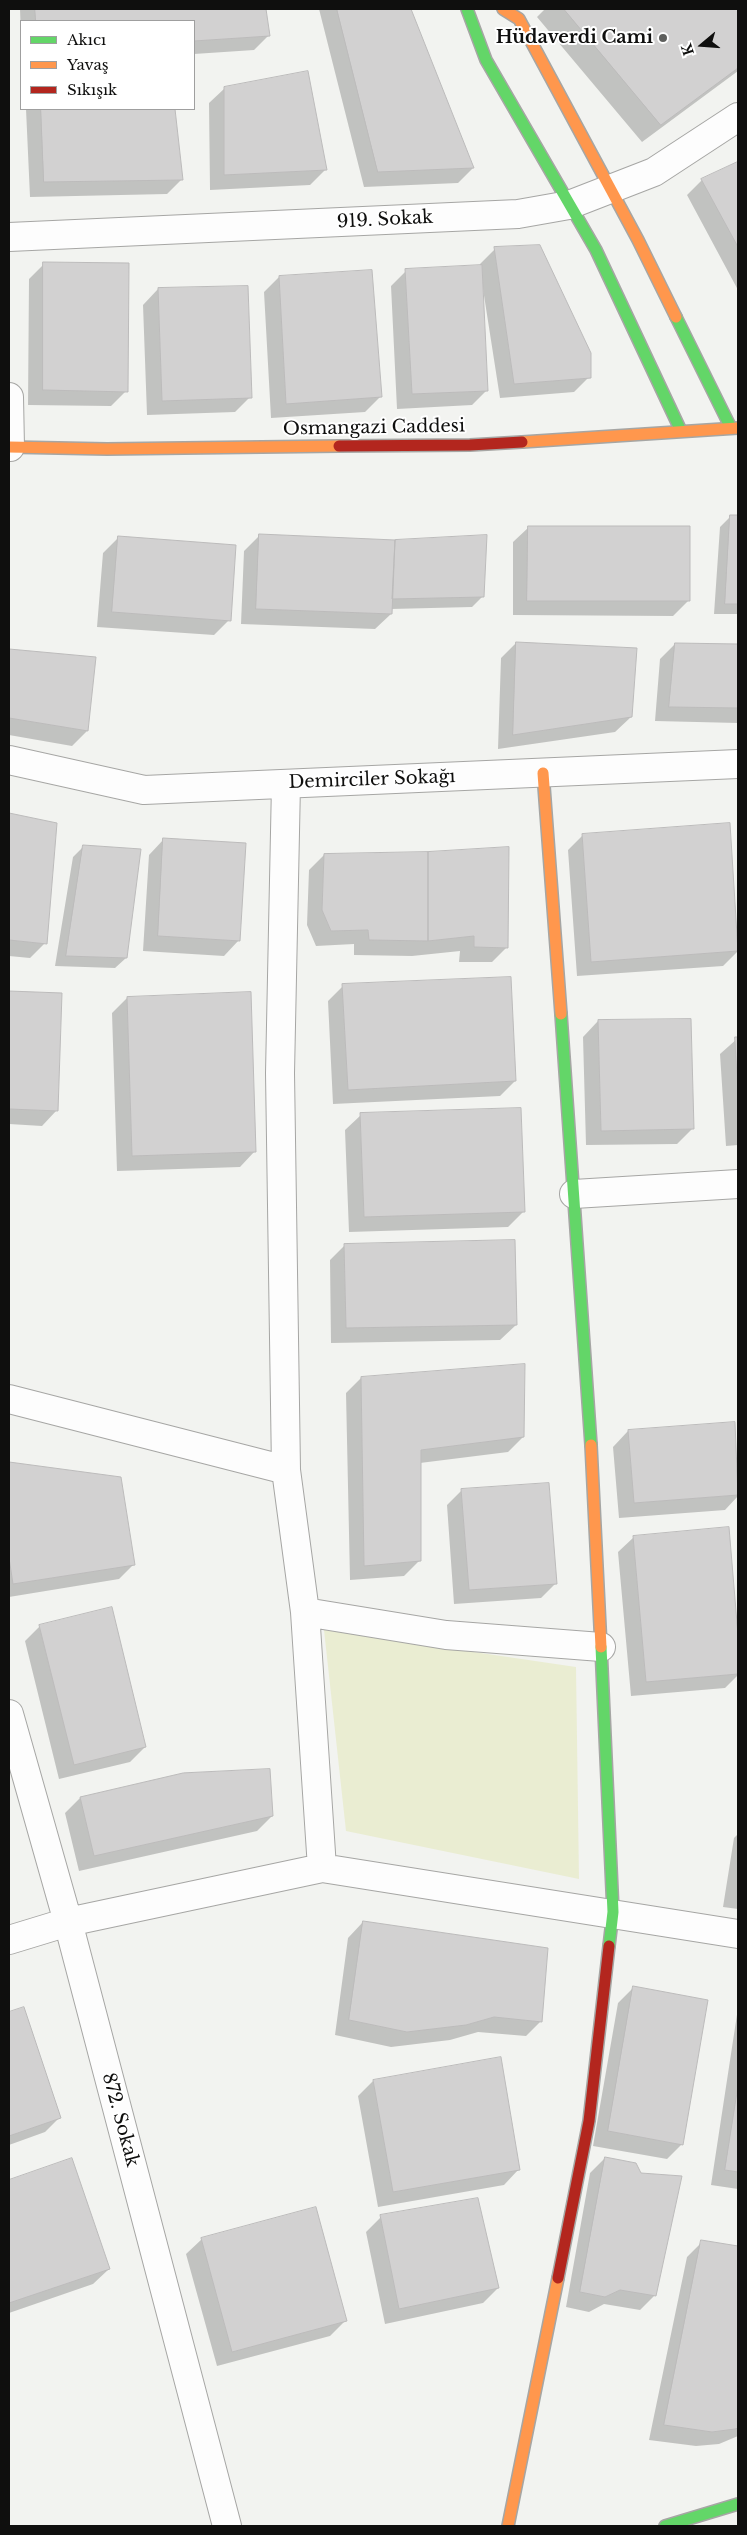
<!DOCTYPE html>
<html>
<head>
<meta charset="utf-8">
<style>
	body { margin:0 }
	#map { position:relative; width:747px; height:2535px; overflow:hidden; background:#f2f3f0; font-family:"Libre Baskerville",serif }
	canvas { display:block }
	.frame { position:absolute; inset:0; border:10px solid #0f0f0e; pointer-events:none }
	.legend { position:absolute; left:20px; top:20px; width:175px; height:90px; box-sizing:border-box; background:#fff; border:1px solid #9f9f9f; margin:0; padding:6px 9px; list-style:none; font-size:15px; color:#0f0f0e }
	.legend li { display:flex; align-items:center; gap:10px; height:25px }
	.legend b { width:25px; border:1px solid #9f9f9f }
	.north { position:absolute; left:677px; top:20px; width:50px; height:50px; -webkit-text-stroke:4px #fff; paint-order:stroke; rotate:252deg; font-size:14px; font-weight:700; line-height:20px; text-align:center; color:#0f0f0e }
	.north::after { content:''; display:block; margin:auto; width:18px; height:22px; background:#0f0f0e; clip-path:polygon(50% 0,100% 100%,50% 72%,0 100%) }
</style>
</head>
<body>
<div id="map">
<canvas width="747" height="2535"></canvas>
<div class="frame"></div>
<ul class="legend">
<li><b style="height:6px;background:#63d668"></b>Akıcı</li>
<li><b style="height:6px;background:#ff974d"></b>Yavaş</li>
<li><b style="height:6px;background:#b3261e"></b>Sıkışık</li>
</ul>
<div class="north">K</div>
</div>
<script>
const ctx = document.querySelector('canvas').getContext('2d');
ctx.lineJoin = 'round';
function paint(path, color) { ctx.fillStyle = color; ctx.fill(path, 'evenodd'); }
function strokePath(path, color, width, dash) { ctx.strokeStyle = color; ctx.lineWidth = width; ctx.lineCap = dash ? 'butt' : 'round'; ctx.setLineDash(dash || []); ctx.stroke(path); }
function drawText(font, color, halo, rows, align = 'center') {
  ctx.font = font + ' "Libre Baskerville",serif'; ctx.lineWidth = 4; ctx.setLineDash([]); ctx.textBaseline = 'middle'; ctx.strokeStyle = halo; ctx.fillStyle = color; for (const [text, x, y, turn = 0] of rows) {
    ctx.save(); ctx.translate(x, y); ctx.rotate((+turn || 0) * Math.PI / 180); ctx.textAlign = isNaN(turn) ? turn : align; if (halo) ctx.strokeText(text, 0, 0); ctx.fillText(text, 0, 0); ctx.restore();
  }
}
paint(new Path2D(`
	M324,1630L576,1667L579,1879L346,1831Z`), '#eaedd2');
paint(new Path2D(`
	M20,9H265L269,35L254,50L194,54V21H21V37Z
	M319,9H410L473,168L458,183L364,187Z
	M545,9H738V71L642,142L537,17Z
	M225,88L325,170L310,185L210,190L209,103Z
	M26,109H174L182,179L167,194L30,197Z
	M738,163V290L687,195L702,180Z
	M495,249L589,377L574,392L500,398L483,289H482L487,390L472,405L397,409L391,286L406,271L480,267V264Z
	M44,264L126,391L111,406L28,405L29,279Z
	M279,277L380,397L365,412L271,418L264,292Z
	M158,289L250,397L235,412L147,415L143,305Z
	M731,516H738V614H714L720,527Z
	M529,527L688,601L673,616L513,615V542Z
	M259,536L483,596L472,607L391,609V614L375,629L241,624L244,551Z
	M118,538L229,620L214,635L97,627L103,553Z
	M516,643L631,717L615,732L498,749L501,658Z
	M675,644L738,645V723L655,721L660,659Z
	M9,650L95,658L87,731L72,746L9,735Z
	M9,814L56,824L45,943L30,958L9,956Z
	M583,835L738,951L723,966L577,976L568,850Z
	M164,839L239,940L224,956L143,951L149,855Z
	M84,846L126,958L115,968L55,966L73,857Z
	M324,855L507,947L492,962H459L460,951L412,956L354,955V944L316,946L307,925L309,870Z
	M343,986L515,1081L500,1096L333,1104L328,1001Z
	M9,992L61,994L57,1110L42,1126L9,1124Z
	M127,998L255,1151L240,1167L117,1171L112,1013Z
	M598,1021L692,1129L677,1144L586,1145L583,1037Z
	M738,1038V1145L726,1146L720,1054Z
	M361,1115L523,1212L508,1227L349,1232L345,1130Z
	M345,1245L516,1325L500,1340L331,1343L330,1260Z
	M361,1378L523,1437L508,1452L420,1463V1560L404,1576L350,1580L346,1393Z
	M734,1423L738,1496L725,1510L619,1518L613,1447L628,1431Z
	M9,1463L120,1478L134,1564L119,1579L9,1597Z
	M462,1490L556,1583L541,1598L454,1604L447,1505Z
	M728,1529L738,1650V1675L725,1688L631,1696L618,1552L634,1537Z
	M40,1626L145,1747L130,1762L59,1779L25,1641Z
	M80,1798L272,1816L257,1831L79,1871L65,1813Z
	M738,1834V1909L723,1907L734,1838Z
	M363,1922L541,2021L526,2036L478,2032L450,2040L391,2047L335,2035L348,1938Z
	M633,1988L682,2144L667,2159L593,2146L618,2003Z
	M738,2008V2189L711,2185Z
	M23,2009L60,2117L45,2132L9,2145V2014Z
	M373,2081L519,2169L504,2185L378,2207L358,2096Z
	M605,2158L641,2174L655,2295L640,2310L604,2304L589,2312L566,2307L590,2173Z
	M71,2160L109,2269L93,2284L9,2313V2181Z
	M381,2217L498,2288L483,2303L385,2324L366,2232Z
	M202,2239L345,2321L330,2336L217,2366L186,2254Z
	M702,2242L738,2247V2436L719,2444L696,2446L649,2440L687,2257Z`), '#0003');
const building = new Path2D(`
	M35,9H266L270,36L194,41V21H36Z
	M337,9H411L474,168L378,172Z
	M564,9H738V68L661,125Z
	M308,71L327,170L224,175V87Z
	M41,109H175L183,180L44,182Z
	M737,162H738V247L701,179Z
	M540,245L591,353V378L514,384L494,247Z
	M43,262L129,263L128,392L43,390Z
	M482,265L488,391L412,394L405,269Z
	M372,270L382,397L286,404L279,276Z
	M248,286L252,398L162,401L158,288Z
	M730,515H738V604H725Z
	M528,526H690V601H527Z
	M259,534L395,540L392,614L256,609Z
	M487,535L484,597L392,599L395,540Z
	M118,536L236,545L231,621L112,612Z
	M516,642L637,648L632,717L513,735Z
	M675,643L738,644V708L669,707Z
	M9,649L96,657L88,731L9,718Z
	M9,813L57,823L47,944L9,940Z
	M730,823L738,951L591,962L582,834Z
	M163,838L246,843L240,941L158,936Z
	M83,845L141,849L127,958L66,956Z
	M509,847L508,948L474,947V936L428,941V852Z
	M428,852V941L369,940L368,930L331,931L322,910L324,854Z
	M511,977L516,1081L348,1090L342,984Z
	M9,991L62,993L58,1111L9,1109Z
	M251,992L256,1152L132,1156L127,997Z
	M691,1019L694,1129L601,1131L598,1020Z
	M735,1037H738V1091Z
	M521,1108L525,1212L364,1217L360,1113Z
	M515,1240L517,1325L346,1328L344,1244Z
	M525,1364L524,1437L421,1450V1561L364,1566L361,1377Z
	M735,1422L738,1495L634,1503L628,1430Z
	M9,1462L121,1477L135,1565L13,1584L9,1558Z
	M549,1483L557,1584L469,1590L461,1489Z
	M729,1527L738,1635V1674L646,1682L633,1536Z
	M112,1607L146,1747L74,1765L39,1625Z
	M270,1769L273,1816L94,1856L80,1797L183,1773Z
	M363,1921L548,1948L542,2022L494,2017L466,2025L407,2032L349,2020Z
	M633,1986L708,2000L683,2145L608,2131Z
	M24,2007L61,2118L9,2136V2012Z
	M501,2057L520,2170L393,2192L373,2080Z
	M738,2086V2172L725,2170Z
	M605,2157L636,2163L641,2173L682,2176L656,2296L620,2290L605,2297L580,2292Z
	M72,2158L110,2269L9,2303V2180Z
	M478,2198L499,2288L399,2309L380,2215Z
	M316,2207L347,2321L232,2352L201,2238Z
	M701,2240L738,2246V2428L735,2429L712,2432L664,2425Z`);
paint(building, '#d2d1d1');
strokePath(building, '#bcbbbb', 1);
const street = new Path2D(`
	M9,237L518,214L569,205L654,172L738,117
	M9,397L10,447
	M9,760L144,790L738,764
	M286,784L280,1073L286,1470L305,1612L322,1868
	M574,1194L738,1184
	M9,1399L286,1470
	M305,1612L446,1635L601,1647
	M9,1714L68,1922L227,2526
	M9,1940L68,1922L322,1868L738,1934`);
const fast = new Path2D(`
	M467,9L486,60L596,250L681,431
	M676,317L731,428
	M561,1014L591,1445
	M601,1647L613,1912L609,1946
	M665,2526L738,2504`);
const slow = new Path2D(`
	M503,9L519,19L638,240L676,317
	M522,442L738,428
	M9,447L107,449L339,446
	M543,773L561,1014
	M591,1445L601,1647
	M508,2526L558,2278`);
const jam = new Path2D(`
	M339,446L470,445L522,442
	M558,2278L589,2121L609,1946`);
strokePath(street, '#a6a6a4', 30);
strokePath(fast, '#a6a6a4', 14);
strokePath(slow, '#a6a6a4', 14);
strokePath(jam, '#a6a6a4', 14);
strokePath(street, '#fdfdfd', 28);
strokePath(fast, '#63d668', 11);
strokePath(slow, '#ff974d', 11);
strokePath(jam, '#b3261e', 11);
for (const [x, y, r, color] of [
	[663,38,5,"#5e5f5d"]
]) { const dot = new Path2D(); dot.arc(x, y, r, 0, 2 * Math.PI); ctx.fillStyle = color; ctx.fill(dot); strokePath(dot, '#fff', 2); }
drawText('bold 18px', '#0f0f0e', '#fff', [
	["Hüdaverdi Cami",653,38]
], 'right');
drawText('18px', '#0f0f0e', '#fff', [
	["919. Sokak",385,220,-3],
	["Osmangazi Caddesi",374,428,-1],
	["Demirciler Sokağı",372,780,-2],
	["872. Sokak",120,2120,75]
]);
</script>
</body>
</html>
